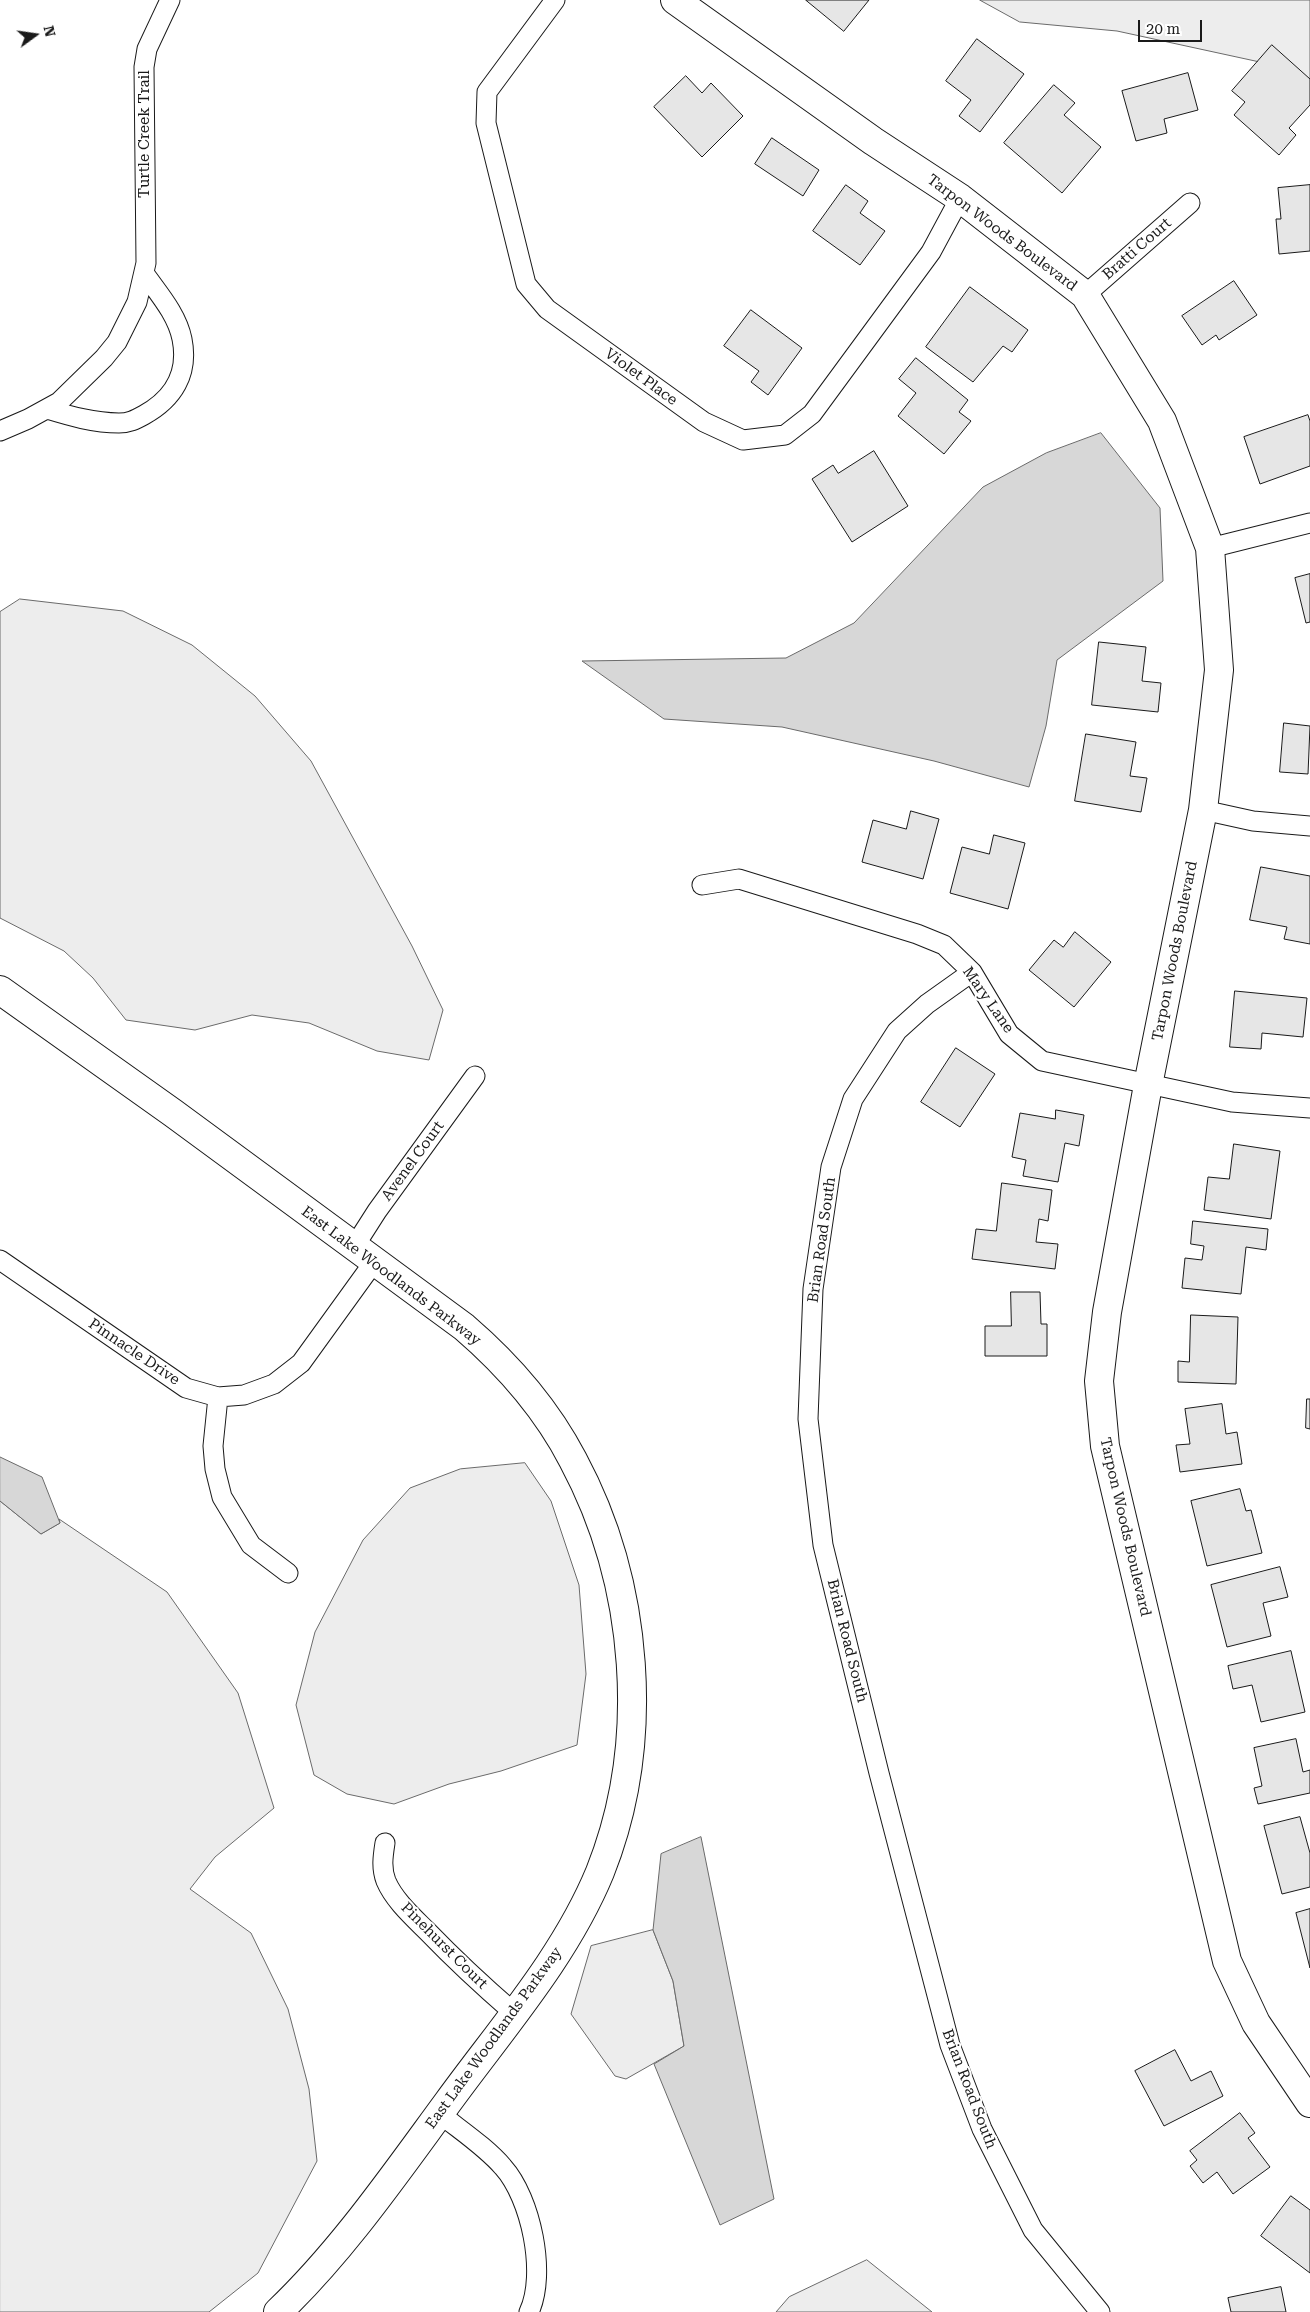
<!DOCTYPE html>
<html>
<head>
<meta charset="utf-8">
<style>
	body { margin:0 }
	#map { position:relative; width:1310px; height:2312px; overflow:hidden; background:#fff; font-family:"Roboto Serif",serif }
	canvas { display:block }
	.north { position:absolute; left:10px; top:10px; width:50px; height:50px; -webkit-text-stroke:4px #fff; paint-order:stroke; rotate:76deg; font-size:14px; font-weight:700; line-height:20px; text-align:center; color:#1a1a1a }
	.north::after { content:''; display:block; margin:auto; width:18px; height:22px; background:#1a1a1a; clip-path:polygon(50% 0,100% 100%,50% 72%,0 100%) }
	.scale { position:absolute; left:1138px; top:20px; width:64px; height:22px; box-sizing:border-box; border:2px solid #1a1a1a; border-top:0; padding-left:6px; font-size:15px; line-height:18px; white-space:nowrap; color:#1a1a1a; -webkit-text-stroke:4px #fff; paint-order:stroke }
</style>
</head>
<body>
<div id="map">
<canvas width="1310" height="2312"></canvas>
<div class="north">N</div>
<div class="scale">20 m</div>
</div>
<script>
const ctx = document.querySelector('canvas').getContext('2d');
ctx.lineJoin = 'round';
function paint(path, color) { ctx.fillStyle = color; ctx.fill(path, 'evenodd'); }
function strokePath(path, color, width, dash) { ctx.strokeStyle = color; ctx.lineWidth = width; ctx.lineCap = dash ? 'butt' : 'round'; ctx.setLineDash(dash || []); ctx.stroke(path); }
function drawText(font, color, halo, rows, align = 'center') {
  ctx.font = font + ' "Roboto Serif",serif'; ctx.lineWidth = 4; ctx.setLineDash([]); ctx.textBaseline = 'middle'; ctx.strokeStyle = halo; ctx.fillStyle = color; for (const [text, x, y, turn = 0] of rows) {
    ctx.save(); ctx.translate(x, y); ctx.rotate((+turn || 0) * Math.PI / 180); ctx.textAlign = isNaN(turn) ? turn : align; if (halo) ctx.strokeText(text, 0, 0); ctx.fillText(text, 0, 0); ctx.restore();
  }
}
const built = new Path2D(`
	M980,0H1310V85L1269,64L1117,31L1020,22Z
	M20,599L123,611L192,645L255,696L311,761L412,946L443,1010L429,1060L377,1051L309,1023L252,1015L195,1030L126,1020L93,978L64,951L0,918V612Z
	M525,1463L551,1501L579,1585L586,1674L577,1745L501,1771L449,1784L394,1804L347,1794L314,1775L296,1705L315,1632L363,1540L410,1488L460,1469Z
	M0,1501L41,1534L60,1523L59,1519L167,1592L238,1693L274,1808L215,1857L190,1889L251,1933L288,2009L309,2089L317,2161L258,2273L209,2312H0Z
	M653,1930L673,1981L684,2046L626,2079L615,2076L571,2014L591,1946Z
	M867,2260L932,2312H776L789,2297Z`);
paint(built, '#ededed');
strokePath(built, '#6a6a6a', 1);
const water = new Path2D(`
	M1101,433L1160,508L1163,581L1057,660L1046,726L1029,787L934,761L782,727L664,719L582,661L786,658L854,623L983,487L1046,453Z
	M0,1457L42,1477L60,1523L41,1534L0,1501Z
	M701,1837L774,2199L720,2225L654,2064L684,2046L673,1981L653,1930L661,1854Z`);
paint(water, '#d7d7d7');
strokePath(water, '#6a6a6a', 1);
const building = new Path2D(`
	M806,0H869L844,31Z
	M977,39L1024,74L980,132L959,116L971,100L946,81Z
	M1272,45L1310,79V105L1289,128L1296,135L1279,155L1234,115L1245,102L1232,91Z
	M1188,73L1198,110L1164,119L1167,133L1136,141L1122,91Z
	M686,76L702,93L711,83L743,116L702,157L654,107Z
	M1054,85L1075,103L1064,115L1101,147L1062,193L1004,143Z
	M772,138L819,170L803,196L755,164Z
	M846,185L868,201L860,213L885,231L860,265L813,231Z
	M1310,185V251L1279,254L1276,219H1281L1278,188Z
	M1234,281L1257,315L1219,340L1216,335L1202,345L1182,316Z
	M970,287L1028,330L1012,352L1003,346L973,382L926,347Z
	M751,310L802,348L768,395L751,382L759,371L724,346Z
	M916,358L968,400L959,412L971,421L944,454L898,416L916,393L899,379Z
	M1308,415L1310,421V466L1260,484L1244,437Z
	M874,451L908,506L852,542L812,479L833,465L838,473Z
	M1310,574V622L1306,623L1295,578Z
	M1099,642L1146,647L1142,681L1161,683L1158,712L1092,705Z
	M1284,723L1310,726L1308,774L1280,772Z
	M1086,734L1136,742L1130,776L1147,778L1141,812L1075,801Z
	M911,811L939,819L923,879L862,862L873,820L906,829Z
	M994,835L1025,843L1008,909L950,893L962,847L989,854Z
	M1261,867L1310,876V944L1284,939L1287,927L1250,920Z
	M1075,932L1111,962L1074,1007L1029,970L1054,940L1063,947Z
	M1235,991L1307,998L1303,1037L1262,1033L1261,1049L1230,1047Z
	M956,1048L995,1074L960,1127L921,1102Z
	M1056,1110L1084,1115L1079,1146L1065,1143L1058,1182L1023,1176L1026,1160L1012,1157L1020,1113L1055,1119Z
	M1234,1144L1280,1151L1271,1219L1204,1210L1208,1177L1229,1179Z
	M1002,1183L1052,1190L1048,1221L1039,1219L1036,1242L1058,1244L1055,1269L972,1259L976,1229L996,1231Z
	M1193,1221L1268,1229L1266,1250L1246,1247L1241,1294L1182,1288L1185,1258L1202,1260L1204,1246L1191,1244Z
	M1011,1292H1040L1041,1324H1047V1356H985V1326H1011Z
	M1191,1315L1238,1317L1236,1384L1178,1382V1361L1189,1362Z
	M1307,1399H1310V1429L1306,1428Z
	M1222,1404L1226,1434L1237,1432L1242,1464L1180,1472L1176,1445L1190,1444L1185,1409Z
	M1240,1489L1246,1511L1251,1510L1262,1553L1207,1566L1191,1501Z
	M1280,1567L1288,1597L1263,1603L1271,1636L1227,1647L1211,1585Z
	M1291,1651L1305,1712L1261,1722L1252,1685L1233,1689L1228,1666Z
	M1296,1739L1303,1772L1310,1770V1793L1258,1804L1254,1788L1262,1786L1254,1748Z
	M1300,1817L1310,1853V1887L1282,1894L1264,1826Z
	M1310,1909V1968L1296,1913Z
	M1175,2050L1191,2081L1211,2071L1223,2096L1164,2126L1135,2071Z
	M1240,2113L1255,2133L1248,2138L1270,2167L1233,2194L1217,2172L1203,2183L1190,2166L1197,2160L1190,2151Z
	M1291,2196L1310,2210V2273L1261,2236Z
	M1281,2287L1286,2312H1231L1228,2298Z`);
paint(building, '#e6e6e6');
strokePath(building, '#1a1a1a', 1);
const street = new Path2D(`
	M555,0L487,92L486,123L526,284L547,309L704,422L743,440L785,435L812,414L931,252L960,198
	M1085,295L1190,203
	M47,409C70,416 94,423 119,423C129,423 135,420 144,415C173,399 189,374 182,339C177,314 158,293 144,273
	M0,431L28,419L59,402L104,358L117,342L137,302L146,263L144,67L147,49L170,0
	M1210,548L1310,523
	M1203,810L1253,821L1310,826
	M702,885L739,879L917,934L944,945L972,972L1009,1034L1042,1061L1232,1102L1310,1108
	M972,972L927,1004L897,1031L853,1099L831,1167L813,1289L808,1419L823,1545L879,1773L950,2045L982,2129L1033,2230L1100,2312
	M354,1247L377,1211L475,1076
	M0,1260L186,1388L218,1397L244,1395L274,1384L301,1363L374,1262
	M218,1397L213,1446L215,1469L222,1497L251,1545L288,1573
	M385,1843C383,1856 381,1868 386,1881C394,1900 413,1917 427,1931C455,1960 483,1986 513,2012
	M439,2113C460,2130 486,2147 503,2167C531,2198 547,2274 529,2312`);
const secondary = new Path2D(`
	M675,0L873,141L960,198L1085,295L1162,421L1210,548L1219,670L1203,810L1148,1085L1107,1312L1099,1381L1105,1446L1227,1961L1256,2023L1310,2103
	M0,990L173,1113L464,1327C507,1364 547,1410 573,1460C639,1583 652,1742 600,1872C565,1957 501,2029 448,2102C395,2174 342,2251 278,2312`);
strokePath(street, '#1a1a1a', 21);
strokePath(secondary, '#1a1a1a', 30);
strokePath(street, '#fff', 19);
strokePath(secondary, '#fff', 28);
drawText('15px', '#1a1a1a', '#fff', [
	["Turtle Creek Trail",145,134,-90],
	["Tarpon Woods Boulevard",1002,233,37],
	["Bratti Court",1137,249,-41],
	["Violet Place",641,377,36],
	["Tarpon Woods Boulevard",1175,951,-79],
	["Mary Lane",988,1000,55],
	["Avenel Court",413,1161,-54],
	["Brian Road South",822,1240,-82],
	["East Lake Woodlands Parkway",391,1276,37],
	["Pinnacle Drive",134,1352,34],
	["Tarpon Woods Boulevard",1125,1527,77],
	["Brian Road South",847,1641,76],
	["Pinehurst Court",444,1946,45],
	["East Lake Woodlands Parkway",494,2038,-54],
	["Brian Road South",969,2089,69]
]);
</script>
</body>
</html>
